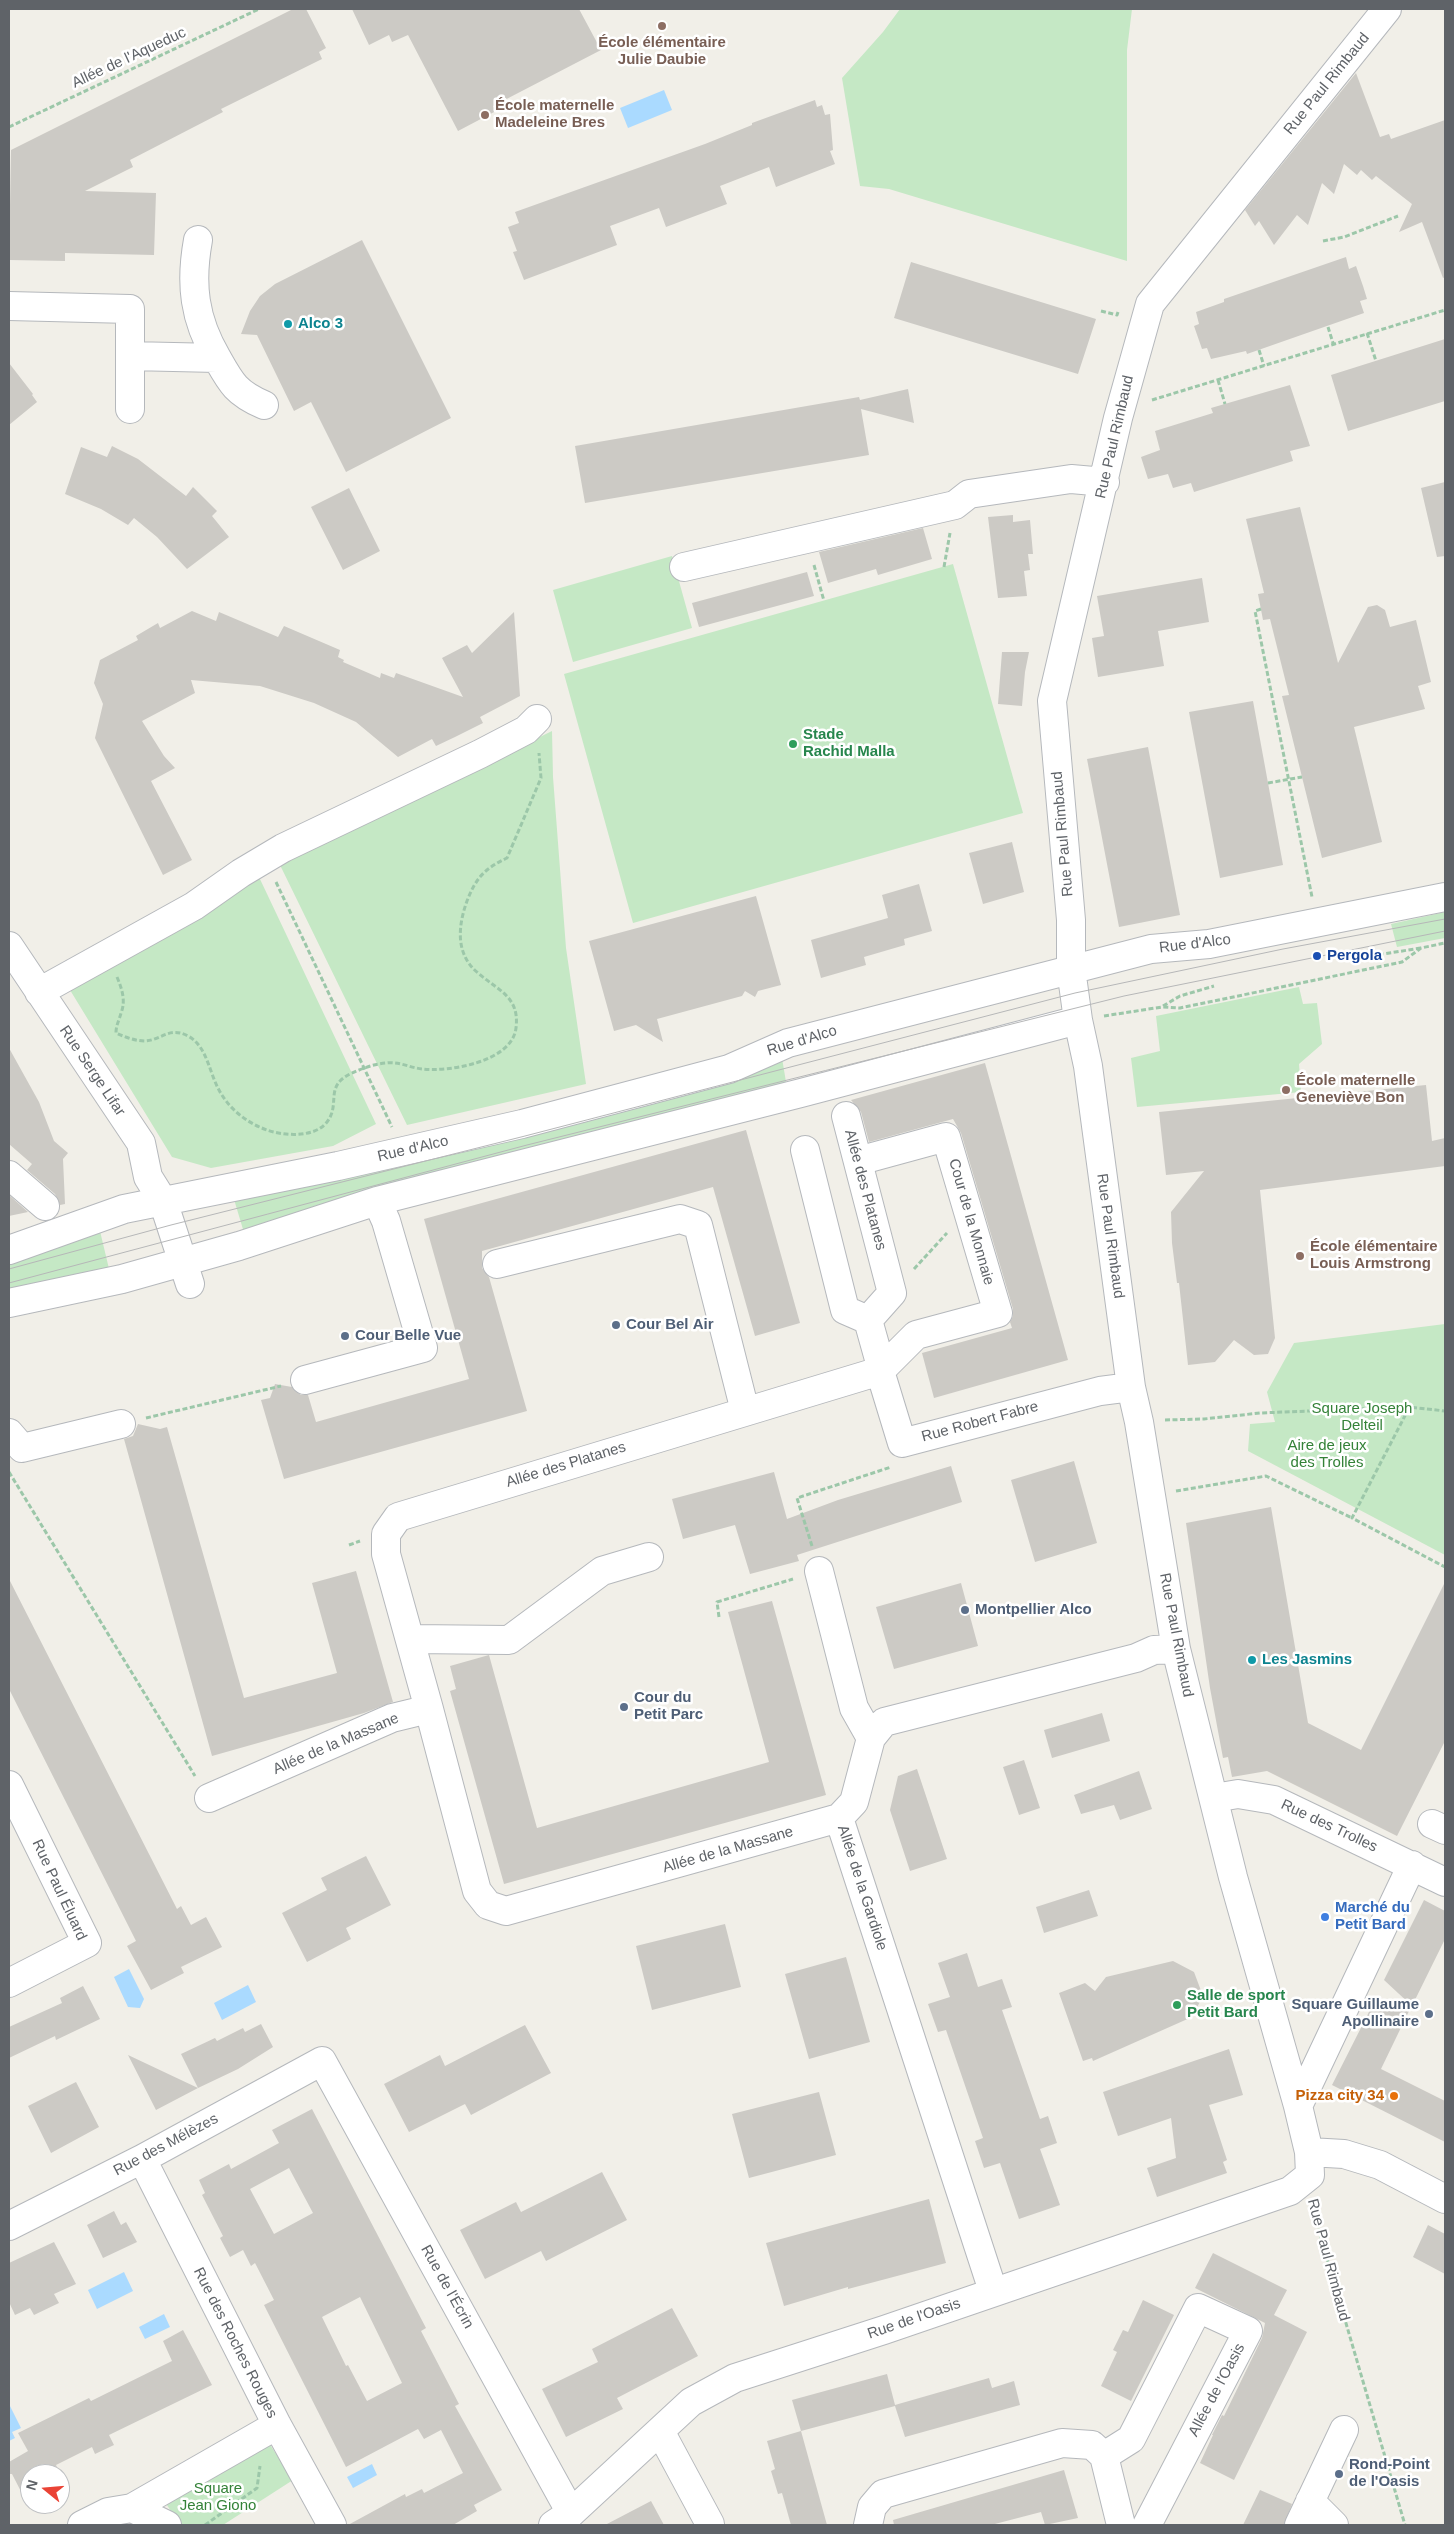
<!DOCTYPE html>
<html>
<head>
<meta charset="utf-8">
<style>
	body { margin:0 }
	#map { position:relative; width:1454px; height:2534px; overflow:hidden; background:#f1efe8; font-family:Helvetica,sans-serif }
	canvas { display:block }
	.frame { position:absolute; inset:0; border:10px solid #5f6368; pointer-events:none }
	.north { position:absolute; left:20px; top:2464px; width:50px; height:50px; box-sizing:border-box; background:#fff; border:1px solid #bfc1c3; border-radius:50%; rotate:287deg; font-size:14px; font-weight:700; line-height:20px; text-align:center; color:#5f6368 }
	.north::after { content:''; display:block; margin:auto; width:18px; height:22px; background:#ea4335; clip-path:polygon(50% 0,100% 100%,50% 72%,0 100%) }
</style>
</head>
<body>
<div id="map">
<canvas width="1454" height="2534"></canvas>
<div class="frame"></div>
<div class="north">N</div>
</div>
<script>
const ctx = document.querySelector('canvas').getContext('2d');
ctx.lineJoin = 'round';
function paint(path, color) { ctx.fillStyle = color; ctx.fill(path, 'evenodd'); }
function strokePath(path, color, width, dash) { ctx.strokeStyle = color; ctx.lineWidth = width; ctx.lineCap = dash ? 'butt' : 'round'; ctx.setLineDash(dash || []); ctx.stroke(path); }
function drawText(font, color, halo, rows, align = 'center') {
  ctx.font = font + ' Helvetica,sans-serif'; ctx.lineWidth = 5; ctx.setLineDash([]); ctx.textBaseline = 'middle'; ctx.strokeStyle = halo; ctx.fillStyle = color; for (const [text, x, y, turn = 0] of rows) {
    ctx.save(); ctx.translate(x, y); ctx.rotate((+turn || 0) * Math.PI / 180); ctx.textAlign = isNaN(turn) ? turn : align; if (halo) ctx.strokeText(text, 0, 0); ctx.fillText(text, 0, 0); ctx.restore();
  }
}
paint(new Path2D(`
	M900,9H1132L1127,50V261L889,189L860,186L842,78L883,32Z
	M672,556L692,628L573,662L553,590Z
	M953,564L1023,813L633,923L564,674Z
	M552,731L553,777L566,948L586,1084L407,1125L280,865Z
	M259,877L376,1124L333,1146L211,1168L172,1157L70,990Z
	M1445,912V938L1397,947L1391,924Z
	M1299,987L1303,1004L1317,1003L1322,1044L1299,1064L1301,1092L1137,1107L1131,1058L1160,1051L1156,1016Z
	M781,1052L787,1088L245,1236L233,1196Z
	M100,1231L110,1273L9,1292V1264Z
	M1445,1324V1555L1248,1451L1250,1424L1275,1422L1267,1392L1294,1343Z
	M265,2437L293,2480L223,2525H180L165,2502Z`), '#c5e8c5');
paint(new Path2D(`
	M664,90L672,110L628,128L620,108Z
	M129,1969L144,1999L140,2008L128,2007L114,1977Z
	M248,1985L256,2002L222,2020L214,2003Z
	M124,2272L133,2291L97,2309L88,2290Z
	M164,2314L170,2327L145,2339L139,2327Z
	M10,2406L21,2428L12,2432L15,2438L9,2441Z
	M372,2464L377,2475L353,2488L347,2477Z`), '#aadaff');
paint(new Path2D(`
	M293,9H306L326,48L319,52L322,59L221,109L223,112L130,160L133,167L85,191L156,193L154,255L65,253V261L9,260L11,150Z
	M352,9H579L601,50L493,106L496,111L458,131L408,35L392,42L389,35L369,45Z
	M1356,73L1380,137L1389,134L1391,139L1445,120V277L1443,278L1422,222L1399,232L1412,204L1376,176L1372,180L1361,170L1357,175L1344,164L1334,194L1322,183L1308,225L1297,215L1274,245L1259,221L1255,226L1245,210Z
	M815,100L817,107L822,105L825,115L830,114L833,150L830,151L835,164L776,187L769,167L720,186L727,204L666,227L659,208L610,226L617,245L524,280L513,252L517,251L508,227L519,223L515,212L705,144L752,125V123Z
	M362,240L451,418L346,472L311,402L294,411L257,335L241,334L250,311L260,296L275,284Z
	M1346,257L1349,269L1356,266L1363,286L1367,299L1360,301L1364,313L1247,354L1246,351L1211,359L1207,348L1202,349L1194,326L1199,324L1196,312L1224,302V299Z
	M911,262L1096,319L1078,374L894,318Z
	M1445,339V401L1348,431L1331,375Z
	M9,363L33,394L32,395L37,402L9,425Z
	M1290,385L1310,446L1290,451L1293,461L1194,492L1191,483L1173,488L1168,474L1148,479L1141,457L1160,450L1155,431L1213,413L1211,408Z
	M908,389L914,423L861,409L869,455L585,503L575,446L859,397L860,400Z
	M112,446L138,459L186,496L193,487L217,511L212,516L229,537L187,569L157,537L134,518L128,525L101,509L65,494L81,447L107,457Z
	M1445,482V556L1437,557L1421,488Z
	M349,488L380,551L343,570L311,507Z
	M1300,507L1338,663L1368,607L1377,605L1385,610L1390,627L1416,620L1431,682L1418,686L1425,709L1354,727L1382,842L1322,858L1282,696L1289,695L1270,619L1263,620L1258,594L1264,593L1246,519Z
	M1013,515V522L1030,520L1033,554H1028L1030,570L1024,571L1027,596L998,598L988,517Z
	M923,528L932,559L878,575L876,569L828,583L819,552Z
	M807,572L814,596L699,627L692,603Z
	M1202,578L1209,622L1158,631L1164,666L1098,677L1092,638L1104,636L1097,596Z
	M192,611L216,621L219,612L278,637L284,626L340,650L338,657L344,660L343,662L380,678L381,673L394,678L396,673L463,697L442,658L467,645L472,653L514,612L520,696L480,717L483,723L455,737L436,746L432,739L398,757L356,722L314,703L260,686L191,680L195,693L142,721L164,756L175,768L151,781L192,860L163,875L95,738L103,704L94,683L100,660L138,640L136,636L158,623L160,628Z
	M1002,652H1029L1025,672L1022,706L998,704Z
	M1253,701L1283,865L1220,878L1189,712Z
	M1148,747L1180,915L1119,927L1087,759Z
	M1012,842L1024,892L983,904L969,853Z
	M919,884L932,931L904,939L905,945L864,957L866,965L821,978L811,940L888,918L882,895Z
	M756,896L781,985L758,991L755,997L745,991L742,996L657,1019L663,1042L636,1025L614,1031L589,941Z
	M9,1048L39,1102L54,1141L68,1153L63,1159L65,1204L60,1205L55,1194L27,1170L32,1164L9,1144Z
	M985,1063L1068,1360L934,1398L922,1353L1012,1328L1010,1322L1013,1316V1309L961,1133L953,1119L869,1142L861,1112L851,1100Z
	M1426,1085L1432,1141L1445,1138V1166L1260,1190L1275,1338L1268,1354L1254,1355L1234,1340L1215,1362L1188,1365L1179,1283H1177L1172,1243L1171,1212L1204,1171L1166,1175L1159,1112Z
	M746,1130L800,1323L755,1336L713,1187L482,1251V1268L489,1277L527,1411L284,1479L261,1400L270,1398L275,1384L292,1387L301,1395H308L316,1422L469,1379L424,1219Z
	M9,1195L28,1212L9,1216Z
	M138,1424L160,1429L167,1427L244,1698L337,1673L312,1583L356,1571L393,1702L364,1713L212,1756L124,1439L133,1436Z
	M1074,1461L1097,1543L1035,1562L1011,1480Z
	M951,1466L962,1502L797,1555L799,1561L750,1574L735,1525L683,1539L672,1499L774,1472L787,1519L838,1500Z
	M1271,1507L1308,1723L1361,1750L1445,1582V1741L1397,1836L1267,1771L1232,1777L1228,1757L1223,1758L1210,1688L1186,1523Z
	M9,1579L177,1909L181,1906L191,1925L206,1917L222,1947L181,1967L184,1973L151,1990L127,1946L136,1941L9,1689Z
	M961,1583L978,1646L894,1669L876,1607Z
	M772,1601L826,1795L504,1884L450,1691L456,1689L450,1666L489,1655L537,1828L769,1762L728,1612Z
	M1102,1713L1110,1741L1052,1758L1044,1730Z
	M1024,1760L1040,1808L1019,1815L1003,1767Z
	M917,1769L947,1859L910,1871L890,1810L898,1776Z
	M1139,1771L1152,1809L1120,1820L1114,1805L1081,1814L1074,1795Z
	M366,1856L391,1905L346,1928L351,1939L307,1962L282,1913L327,1890L321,1878Z
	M1089,1890L1098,1916L1044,1933L1036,1907Z
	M1424,1900L1445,1911V1939L1412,2006L1384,1980Z
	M725,1924L741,1987L652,2010L636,1946Z
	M967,1953L978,1987L1002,1979L1012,2007L1002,2010L1040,2119L1048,2116L1057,2143L1040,2149L1060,2205L1019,2219L1000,2163L984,2168L975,2141L983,2138L946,2030L938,2032L928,2004L950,1997L938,1963Z
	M846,1957L870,2042L809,2059L785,1974Z
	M1173,1961L1194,1972L1203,1996L1192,2017L1093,2061L1092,2058L1083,2061L1059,1993L1085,1983L1095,1991L1106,1977Z
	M83,1986L100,2019L56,2040L55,2036L9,2058V2027L62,2003L60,1998Z
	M1372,2006L1409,2011L1381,2069L1445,2101V2142L1332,2085Z
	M261,2024L273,2047L238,2069L198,2088L181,2054L215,2038L217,2041L243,2028L245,2032Z
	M525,2025L551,2073L471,2115L465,2104L409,2132L384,2084L440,2055L445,2066Z
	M1229,2049L1243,2095L1209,2105L1227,2160L1223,2162L1227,2173L1157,2197L1147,2168L1176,2158L1171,2118L1118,2136L1103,2092Z
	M128,2055L198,2088L156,2110Z
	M76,2082L99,2127L51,2153L28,2106Z
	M819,2092L836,2155L749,2178L732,2114Z
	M312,2109L426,2328L421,2331L459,2404L455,2406L502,2490L474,2505L477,2511L453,2525H348L405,2494L406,2497L422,2489L424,2493L463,2473L441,2430L424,2439L418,2429L346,2467L264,2305L274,2300L255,2263L251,2266L243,2250L230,2257L220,2238L223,2236L202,2195L205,2193L199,2180L229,2164L231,2169L279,2143L272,2130ZM289,2168L313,2213L274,2234L250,2189ZM360,2297L402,2383L367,2401L348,2365L346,2366L322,2317Z
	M602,2172L627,2220L546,2261L541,2251L485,2279L460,2230L516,2202L521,2212Z
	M929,2199L946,2263L848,2289V2287L784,2306L766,2243Z
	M114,2211L121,2225L126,2222L137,2242L103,2258L87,2225Z
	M1428,2225L1445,2234V2274L1413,2257Z
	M54,2242L76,2284L54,2294L59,2303L34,2315L30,2308L15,2315L9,2302V2263Z
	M1213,2253L1287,2290L1274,2315L1307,2332L1234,2480L1200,2463L1213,2435H1212L1222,2415L1224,2416L1262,2338L1265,2323L1195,2288Z
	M1143,2300L1174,2315L1131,2401L1101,2386L1117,2352L1113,2350L1123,2330L1128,2332Z
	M672,2308L698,2356L617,2398L623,2409L566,2437L542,2389L598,2362L592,2349Z
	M183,2330L212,2385L109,2435L114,2445L95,2454L92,2447L56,2465L60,2474H30V2509L12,2474H9V2462L28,2451L18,2433L89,2398L91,2401L172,2361L163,2341Z
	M887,2374L895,2405L989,2378L992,2388L1014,2381L1020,2405L905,2437L895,2406L801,2431L792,2400Z
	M801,2431L827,2525H791L782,2493L778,2494L771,2471L775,2469L767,2441Z
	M1064,2470L1078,2518L1045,2525L1041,2512L991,2525H894L893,2520Z
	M1260,2490L1292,2504L1284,2525H1243Z
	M651,2501L664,2525H605Z`), '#cccac5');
const minor = new Path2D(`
	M198,240C190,284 194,319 217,358
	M9,306L130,309V409
	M130,356L217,358C231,383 236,393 264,405
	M684,567L955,505L969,494L1071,479L1105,482
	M9,946L141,1143L148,1177L163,1201L190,1284
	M39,992L194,906L241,873L283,848L480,754L526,730L537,719
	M846,1116L892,1293L868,1320L882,1370
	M805,1150L845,1310L868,1320
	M9,1175L45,1206
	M9,1250L124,1209L338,1166L522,1124L729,1069L788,1043L1151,949L1209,944L1445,897
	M497,1264L680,1219L698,1225L745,1411
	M9,1303L122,1279L239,1246L377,1201L801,1093L1078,1020
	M880,1371L902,1443L1100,1391L1131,1387
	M305,1380L423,1348L386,1221L377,1201
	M9,1433L22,1448L121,1424
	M819,1571L854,1708L871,1738
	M411,1639L509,1640L602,1571L649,1557
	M429,1709L386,1554V1534L398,1517L880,1371L916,1335L998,1313L946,1137L858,1161
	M9,1785L87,1943L9,1983
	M209,1798L392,1718L429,1709L477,1891L488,1905L506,1911L839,1818
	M1214,1798L1238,1794L1274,1800L1445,1882
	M1432,1824L1445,1830
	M1298,2106L1412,1865
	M1309,2152L1344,2154L1380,2165L1445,2199
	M142,2159L277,2425L332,2525
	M9,2226L142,2159L322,2061L571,2513
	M993,2291L839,1818L854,1802L871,1738L884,1722L1136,1658L1154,1650L1176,1649
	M660,2431L710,2524
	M1104,2456L1131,2439L1198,2308L1248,2331L1147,2525
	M1310,2501L1334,2525
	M132,2508L167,2525
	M82,2525L108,2512L132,2508L277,2425
	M553,2525L571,2513L691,2402L735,2378L884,2330L1290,2191L1310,2175L1309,2152L1298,2106L1233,1877L1176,1649L1139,1422L1131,1387L1088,1066L1078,1020L1071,969V920L1052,701L1118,418L1150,304L1387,9
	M868,2525L872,2507L883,2494L1062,2443L1092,2445L1104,2456L1121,2525
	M1299,2525L1344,2430`);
strokePath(minor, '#b5b8bc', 30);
strokePath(new Path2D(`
	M9,127L259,9
	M1323,241L1344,237L1398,216
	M1101,311L1117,315L1118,312
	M1328,327L1333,343
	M1367,333L1376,361
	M1259,350L1264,366
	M1218,380L1225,404
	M1152,400L1445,310
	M814,565L824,601
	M944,567L950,533
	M1261,609L1255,611L1312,897
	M1268,783L1302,777
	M276,882L392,1127
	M1364,957L1421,948
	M117,977C122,989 126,1001 121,1013C119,1021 116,1025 116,1033C125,1037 135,1041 145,1041C162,1040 169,1026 188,1036C207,1046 209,1072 219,1090C229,1109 247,1123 267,1130C284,1136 315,1138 327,1122C341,1104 324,1087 350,1074C361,1069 373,1064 386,1063C399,1061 410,1068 423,1069C449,1072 512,1062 516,1028C520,996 497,990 478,973C455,954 458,926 467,901C476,878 484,869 507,858L541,778L539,753
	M1163,1006L1180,996L1214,986
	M1104,1016L1162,1007L1180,1008L1402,962L1421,948L1445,943
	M914,1269L947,1233
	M1409,1408L1352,1518L1445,1567
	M146,1418L281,1386
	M1165,1420L1204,1419L1260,1413L1409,1407L1445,1411
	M9,1472L195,1776
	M1176,1491L1266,1476L1352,1518
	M349,1545L360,1541
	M812,1546L797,1498L891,1467
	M719,1617L717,1602L793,1579
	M1312,2207L1405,2525
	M205,2525L257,2488L260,2466`), '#9cc7a9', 3, [5, 2.5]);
strokePath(minor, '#fff', 28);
strokePath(new Path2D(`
	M9,1269L171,1225L525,1136L1075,993L1283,949L1445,919
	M9,1283L527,1145L1124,996L1445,931`), '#b6b7b8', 1);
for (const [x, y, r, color] of [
	[662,26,5,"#8d6e63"],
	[485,115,5,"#8d6e63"],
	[288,324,5,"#0f9aa8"],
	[793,744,5,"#2e9e5b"],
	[1317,956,5,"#1a4fb4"],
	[1286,1090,5,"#8d6e63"],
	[1300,1256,5,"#8d6e63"],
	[616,1325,5,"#5c6f8a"],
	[345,1336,5,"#5c6f8a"],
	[965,1610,5,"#5c6f8a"],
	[1252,1660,5,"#0f9aa8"],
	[624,1707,5,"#5c6f8a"],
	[1325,1917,5,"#3f7fe0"],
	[1177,2005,5,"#2e9e5b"],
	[1429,2014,5,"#5c6f8a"],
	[1394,2096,5,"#e8710a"],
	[1339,2474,5,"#5c6f8a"]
]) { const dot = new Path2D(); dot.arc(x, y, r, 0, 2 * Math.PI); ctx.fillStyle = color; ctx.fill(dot); strokePath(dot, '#fff', 2); }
drawText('bold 15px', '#785e54', '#fff', [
	["École élémentaire",662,43,"center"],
	["Julie Daubie",662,60,"center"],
	["École maternelle",495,106],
	["Madeleine Bres",495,123],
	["École maternelle",1296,1081],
	["Geneviève Bon",1296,1098],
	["École élémentaire",1310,1247],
	["Louis Armstrong",1310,1264]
], 'left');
drawText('15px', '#5f6368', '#fff', [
	["Allée de l'Aqueduc",129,58,-25],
	["Rue Paul Rimbaud",1327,84,-51],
	["Rue Paul Rimbaud",1115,437,-77],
	["Rue Paul Rimbaud",1063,834,-95],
	["Rue d'Alco",1195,944,-7],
	["Rue d'Alco",802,1041,-17],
	["Rue Serge Lifar",92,1071,56],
	["Rue d'Alco",413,1149,-13],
	["Allée des Platanes",865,1190,75],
	["Cour de la Monnaie",971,1222,74],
	["Rue Paul Rimbaud",1110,1236,82],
	["Rue Robert Fabre",980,1422,-15],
	["Allée des Platanes",566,1465,-17],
	["Rue Paul Rimbaud",1176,1635,79],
	["Allée de la Massane",336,1744,-23],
	["Rue des Trolles",1329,1826,25],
	["Allée de la Massane",728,1850,-16],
	["Allée de la Gardiole",862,1888,72],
	["Rue Paul Éluard",59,1890,65],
	["Rue des Mélèzes",166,2145,-28],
	["Rue Paul Rimbaud",1328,2260,75],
	["Rue de l'Écrin",447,2287,61],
	["Rue de l'Oasis",914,2319,-19],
	["Rue des Roches Rouges",235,2343,63],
	["Allée de l'Oasis",1217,2390,-62]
]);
drawText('bold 15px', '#0d838f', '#fff', [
	["Alco 3",298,324],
	["Les Jasmins",1262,1660]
], 'left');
drawText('bold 15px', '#27864d', '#fff', [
	["Stade",803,735],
	["Rachid Malla",803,752],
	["Salle de sport",1187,1996],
	["Petit Bard",1187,2013]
], 'left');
drawText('bold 15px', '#164399', '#fff', [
	["Pergola",1327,956]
], 'left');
drawText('bold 15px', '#4e5e75', '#fff', [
	["Cour Bel Air",626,1325],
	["Cour Belle Vue",355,1336],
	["Montpellier Alco",975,1610],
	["Cour du",634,1698],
	["Petit Parc",634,1715],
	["Square Guillaume",1419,2005,"right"],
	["Apollinaire",1419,2022,"right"],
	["Rond-Point",1349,2465],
	["de l'Oasis",1349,2482]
], 'left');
drawText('15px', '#348238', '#fff', [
	["Square Joseph",1362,1409],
	["Delteil",1362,1426],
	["Aire de jeux",1327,1446],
	["des Trolles",1327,1463],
	["Square",218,2489],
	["Jean Giono",218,2506]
]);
drawText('bold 15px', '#366cbe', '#fff', [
	["Marché du",1335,1908],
	["Petit Bard",1335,1925]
], 'left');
drawText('bold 15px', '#c56008', '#fff', [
	["Pizza city 34",1384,2096]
], 'right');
</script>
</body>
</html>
